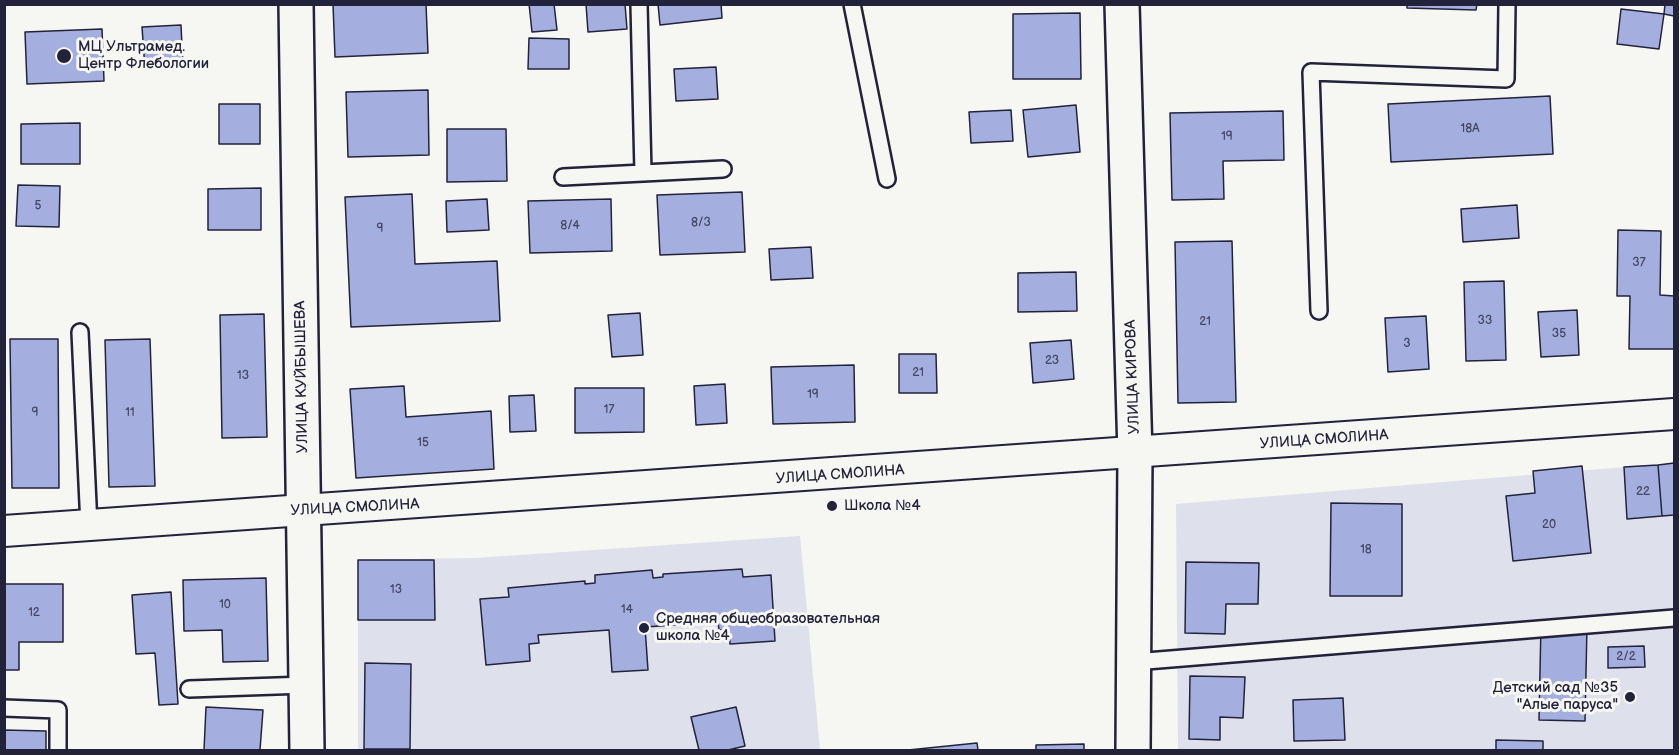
<!DOCTYPE html>
<html>
<head>
<meta charset="utf-8">
<style>
	body { margin:0 }
	#map { position:relative; width:1679px; height:755px; overflow:hidden; background:#f6f6f2; font-family:"Balsamiq Sans",sans-serif }
	canvas { display:block }
	.frame { position:absolute; inset:0; border:6px solid #22223b; pointer-events:none }
</style>
</head>
<body>
<div id="map">
<canvas width="1679" height="755"></canvas>
<div class="frame"></div>
</div>
<script>
const ctx = document.querySelector('canvas').getContext('2d');
ctx.lineJoin = 'round';
function paint(path, color) { ctx.fillStyle = color; ctx.fill(path, 'evenodd'); }
function strokePath(path, color, width, dash) { ctx.strokeStyle = color; ctx.lineWidth = width; ctx.lineCap = dash ? 'butt' : 'round'; ctx.setLineDash(dash || []); ctx.stroke(path); }
function drawText(font, color, halo, rows, align = 'center') {
  ctx.font = font + ' "Balsamiq Sans",sans-serif'; ctx.lineWidth = 6; ctx.setLineDash([]); ctx.textBaseline = 'middle'; ctx.strokeStyle = halo; ctx.fillStyle = color; for (const [text, x, y, turn = 0] of rows) {
    ctx.save(); ctx.translate(x, y); ctx.rotate((+turn || 0) * Math.PI / 180); ctx.textAlign = isNaN(turn) ? turn : align; if (halo) ctx.strokeText(text, 0, 0); ctx.fillText(text, 0, 0); ctx.restore();
  }
}
paint(new Path2D(`
	M1674,463V750H1178L1176,504Z
	M800,536L820,750H705L735,707L691,717L699,750H358V560L475,558Z`), '#dee1ec');
const building = new Path2D(`
	M333,4H426L428,53L335,57Z
	M529,4H554L557,30L532,32Z
	M586,4H625L627,29L588,32Z
	M658,4H721L722,18L660,25Z
	M1407,4H1477L1476,10L1407,8Z
	M1665,4H1674V16L1664,14Z
	M1621,9L1664,14L1659,49L1617,44Z
	M1080,13L1081,79H1013V14Z
	M181,25L183,67L145,69L142,27Z
	M102,29L104,81L27,84L25,32Z
	M529,38L569,39V69H528Z
	M716,67L718,99L676,101L674,69Z
	M428,90L429,155L348,157L346,92Z
	M1550,96L1553,154L1391,162L1388,104Z
	M219,104H260V144H219Z
	M1076,105L1080,152L1028,157L1023,110Z
	M1011,110L1013,141L971,143L969,112Z
	M1283,111L1284,160L1223,161L1224,199L1172,200L1170,113Z
	M80,123V164H21V124Z
	M447,129H506L507,181L447,182Z
	M18,185L60,186L59,227L16,226Z
	M261,188V230H208V189Z
	M742,192L745,252L660,255L657,195Z
	M412,194L415,264L497,261L500,321L351,327L345,197Z
	M487,199L489,230L447,232L446,201Z
	M611,199L612,251L530,253L528,201Z
	M1517,205L1519,238L1463,242L1461,209Z
	M1618,230L1661,231L1660,295L1674,296V349H1629L1630,296H1617Z
	M1232,241L1236,402L1178,403L1175,242Z
	M811,247L813,278L771,280L769,249Z
	M1076,272L1077,311L1018,312V273Z
	M1504,281L1506,360L1466,361L1464,282Z
	M1577,310L1579,355L1541,357L1538,312Z
	M640,313L643,355L612,357L608,315Z
	M264,314L267,437L222,438L220,315Z
	M1426,316L1429,369L1388,372L1385,318Z
	M10,339H58L59,488H12Z
	M150,339L155,486L109,487L105,340Z
	M1071,340L1074,379L1033,383L1030,343Z
	M899,354H936L937,393H899Z
	M854,365L855,422L773,424L771,367Z
	M725,384L727,423L696,425L694,386Z
	M404,386L406,417L491,411L494,469L356,478L350,389Z
	M575,388H644V432L575,433Z
	M534,395L536,431L510,432L509,396Z
	M1674,463V515L1662,516L1658,465Z
	M1658,465L1662,516L1627,519L1624,467Z
	M1582,466L1591,553L1513,561L1506,496L1535,493L1533,471Z
	M1331,503L1402,504V596H1330Z
	M358,560H434L435,620H358Z
	M1186,562L1259,563L1258,604H1226L1225,634L1185,633Z
	M742,569L743,577L771,575L775,641L730,644L729,629L719,630L718,622L645,627L648,670L612,672L609,630L538,635L539,643L529,644L530,661L486,665L480,599L509,597L508,588L585,581V584L595,583V575L652,570L653,578L663,577V574Z
	M266,578L268,661L223,662L222,630L184,631L183,580Z
	M4,584H63V642H19V670H4Z
	M171,592L178,704L159,705L155,653L136,654L132,595Z
	M1541,624L1587,625L1585,721L1539,720Z
	M1644,646L1645,667L1608,668V647Z
	M365,663L411,664L410,749H364Z
	M1190,676L1245,677L1243,718L1220,717V740L1189,739Z
	M1343,698L1345,740L1294,741L1293,700Z
	M206,707L263,710L260,750H204Z
	M736,707L745,746L728,750H699L691,717Z
	M4,730L46,731V750H4Z
	M1496,740L1543,741V750H1496Z
	M977,743L978,750H908Z
	M1084,744V750H1036V745Z`);
paint(building, '#a5afdf');
strokePath(building, '#22223b', 1.5);
const service = new Path2D(`
	M639,4L643,173L723,169
	M852,4L887,179
	M563,177L643,173
	M1319,311L1311,72L1506,79L1507,4
	M80,332L89,526
	M1134,662L1674,618
	M189,689L306,685
	M4,708L58,710V750`);
const minor = new Path2D(`
	M4,531C561,494 1118,458 1674,414`);
const tertiary = new Path2D(`
	M1122,4L1135,454L1133,750`);
const secondary = new Path2D(`
	M296,4L307,750`);
strokePath(service, '#22223b', 20);
strokePath(minor, '#22223b', 34);
strokePath(tertiary, '#22223b', 38);
strokePath(secondary, '#22223b', 38);
strokePath(service, '#f6f6f2', 15);
strokePath(minor, '#f6f6f2', 30);
strokePath(tertiary, '#f6f6f2', 33);
strokePath(secondary, '#f6f6f2', 33);
for (const [x, y, r, color] of [
	[64,56,8,"#22223b"],
	[832,506,6,"#22223b"],
	[644,628,6,"#22223b"],
	[1630,697,6,"#22223b"]
]) { const dot = new Path2D(); dot.arc(x, y, r, 0, 2 * Math.PI); ctx.fillStyle = color; ctx.fill(dot); strokePath(dot, '#f6f6f2', 2); }
drawText('12px', '#434564', null, [
	["18А",1470,129],
	["19",1227,137],
	["5",38,206],
	["8/3",701,223],
	["8/4",570,226],
	["9",380,229],
	["37",1639,263],
	["33",1485,321],
	["21",1205,322],
	["35",1559,334],
	["3",1407,344],
	["23",1052,361],
	["21",918,373],
	["13",243,376],
	["19",813,395],
	["17",609,410],
	["9",35,413],
	["11",130,413],
	["15",423,443],
	["22",1643,492],
	["20",1549,525],
	["18",1366,550],
	["13",396,590],
	["10",225,605],
	["14",627,610],
	["12",34,613],
	["2/2",1626,657]
]);
drawText('15px', '#22223b', '#f6f6f2', [
	["МЦ Ультрамед.",78,47],
	["Центр Флебологии",78,64],
	["Школа №4",844,506],
	["Средняя общеобразовательная",656,619],
	["школа №4",656,636],
	["Детский сад №35",1618,688,"right"],
	["\"Алые паруса\"",1618,705,"right"]
], 'left');
drawText('15px', '#22223b', '#f6f6f2', [
	["УЛИЦА КУЙБЫШЕВА",302,377,-91],
	["УЛИЦА КИРОВА",1133,377,-92],
	["УЛИЦА СМОЛИНА",1324,440,-4],
	["УЛИЦА СМОЛИНА",840,475,-4],
	["УЛИЦА СМОЛИНА",355,508,-3]
]);
</script>
</body>
</html>
